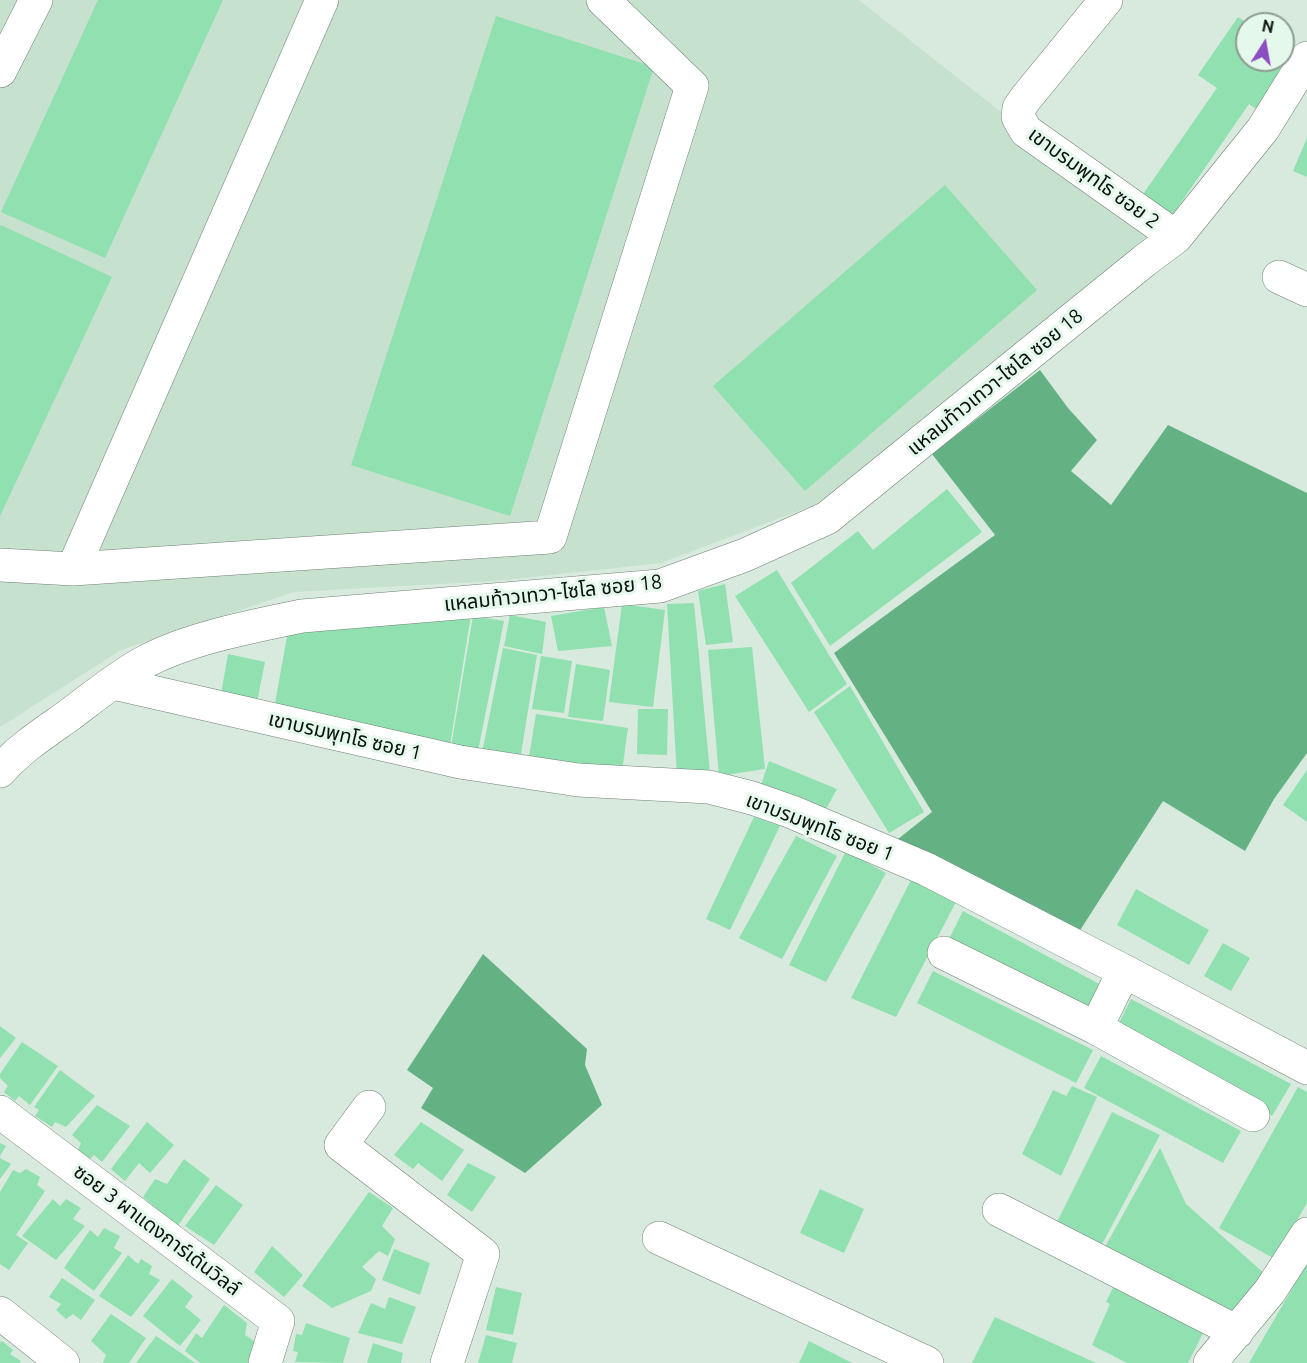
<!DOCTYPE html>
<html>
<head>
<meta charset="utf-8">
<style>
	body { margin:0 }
	#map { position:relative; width:1307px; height:1363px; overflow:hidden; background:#d7eadd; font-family:Ubuntu,sans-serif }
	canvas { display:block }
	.north { position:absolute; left:1235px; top:12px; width:60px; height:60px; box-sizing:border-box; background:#e4f8eb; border:2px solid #8d9c92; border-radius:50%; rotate:11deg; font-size:16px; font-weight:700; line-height:24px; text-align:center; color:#0b110d }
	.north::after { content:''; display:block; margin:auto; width:21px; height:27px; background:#8c4dc3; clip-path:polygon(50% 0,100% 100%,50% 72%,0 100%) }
</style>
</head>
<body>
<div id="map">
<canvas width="1307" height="1363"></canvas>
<div class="north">N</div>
</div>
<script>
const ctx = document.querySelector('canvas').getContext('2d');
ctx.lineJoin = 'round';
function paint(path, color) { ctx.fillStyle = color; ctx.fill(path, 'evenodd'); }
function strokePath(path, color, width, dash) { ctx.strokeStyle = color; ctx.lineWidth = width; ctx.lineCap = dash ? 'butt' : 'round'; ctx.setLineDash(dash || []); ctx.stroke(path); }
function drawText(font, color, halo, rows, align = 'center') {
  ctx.font = font + ' Ubuntu,"Noto Sans Thai",sans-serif'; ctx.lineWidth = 6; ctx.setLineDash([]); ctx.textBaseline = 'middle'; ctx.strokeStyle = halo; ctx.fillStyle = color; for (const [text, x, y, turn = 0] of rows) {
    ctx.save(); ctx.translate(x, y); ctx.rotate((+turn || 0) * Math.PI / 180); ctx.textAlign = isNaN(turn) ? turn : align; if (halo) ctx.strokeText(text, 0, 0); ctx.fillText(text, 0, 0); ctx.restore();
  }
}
paint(new Path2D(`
	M0,0H859L1161,238L930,415L817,504L661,563L495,581L294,592L121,650L0,727Z`), '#c7e1cf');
paint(new Path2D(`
	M1040,370L1068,408L1097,440L1071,471L1111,505L1168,425L1307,493V753L1274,799L1245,851L1163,801L1077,935L898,839L932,812L834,653L995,535L932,454Z
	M483,954L587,1049L585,1065L602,1105L525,1173L421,1108L433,1088L407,1070Z`), '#64b284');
paint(new Path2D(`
	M98,0H223L105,258L1,212Z
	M496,16L654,67L510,516L351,465Z
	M1238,17L1247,23V60H1283V48L1296,57L1259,111L1249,104L1169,220L1139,200L1217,88L1198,75Z
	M1307,138V177L1293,171Z
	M945,185L1037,290L805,491L713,386Z
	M1,225L112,277L0,516V227Z
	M947,489L982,532L830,646L791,583L858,531L873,550Z
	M777,570L847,684L809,712L735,596Z
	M725,584L733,642L706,645L698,591Z
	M694,603L710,773L677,777L667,604Z
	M622,604L665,610L653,707L609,702Z
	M604,607L612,646L558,651L551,616Z
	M471,615L450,745L274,709L288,631Z
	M510,615L546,622L542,654L504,646Z
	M473,616L504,621L478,751L451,747Z
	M752,647L765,769L719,776L708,650Z
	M503,648L537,655L520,760L482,753Z
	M228,654L265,662L257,702L221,694Z
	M541,656L572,661L564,713L532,709Z
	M576,664L610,670L603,721L568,717Z
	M850,686L924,812L889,833L814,712Z
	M638,709H668L667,755L637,754Z
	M536,714L628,728L622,771L529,757Z
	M769,761L837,789L825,811L761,785Z
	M1307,770V822L1283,805Z
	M754,817L780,826L730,930L706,919Z
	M796,836L837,856L782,959L739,938Z
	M846,851L886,873L826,982L789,965Z
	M911,880L956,902L896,1017L851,998Z
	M1136,889L1209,930L1189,965L1117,925Z
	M963,911L1103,986L1086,1017L947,943Z
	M1223,943L1250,958L1231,991L1204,976Z
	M933,971L1093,1050L1076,1083L917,1003Z
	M1131,999L1291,1084L1272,1116L1115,1031Z
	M0,1026L16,1038L0,1058Z
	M22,1042L58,1066L30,1105L19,1096L15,1101L4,1092L8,1086L0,1078V1074Z
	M1101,1056L1241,1131L1223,1163L1084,1088Z
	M60,1070L95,1096L66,1127L55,1122L52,1127L35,1116L39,1110L34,1107Z
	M1072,1086L1097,1097L1061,1176L1022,1154L1053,1090L1066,1096Z
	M1298,1087L1307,1092V1203L1275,1259L1219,1228Z
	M97,1105L130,1126L102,1162L94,1155L90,1159L78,1150L81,1143L72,1135Z
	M1112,1112L1160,1135L1099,1250L1055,1226Z
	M147,1122L174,1145L150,1173L139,1163L125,1181L111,1169Z
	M421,1122L464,1150L442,1181L418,1163L413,1169L394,1155Z
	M0,1143L6,1146L0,1156Z
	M1160,1148L1186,1204L1274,1282L1234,1320L1205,1329L1188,1363H1127L1092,1345L1110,1304L1106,1302L1116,1282L1101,1254Z
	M0,1158L11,1164L0,1179Z
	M184,1159L210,1179L177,1227L143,1197L155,1179L167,1184Z
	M468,1163L496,1177L472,1212L447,1195Z
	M26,1169L40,1177L37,1185L45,1191L16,1235L28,1243L9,1270L0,1264V1192L13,1170L20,1173Z
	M216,1185L243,1205L214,1245L185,1226Z
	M820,1189L864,1209L844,1253L800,1233Z
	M369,1192L393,1208L382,1226L395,1239L388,1256L379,1251L362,1267L376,1279L371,1291L332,1308L302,1286Z
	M53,1199L60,1206L66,1199L81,1208L73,1219L85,1226L56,1260L22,1236Z
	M104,1228L120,1236L114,1248L122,1253L94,1291L64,1268L90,1230L98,1237Z
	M272,1246L303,1275L284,1297L254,1272Z
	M394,1249L430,1263L420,1295L382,1280Z
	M128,1255L138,1264L141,1259L152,1266L149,1274L160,1280L131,1317L99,1296Z
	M1307,1263V1363H1249Z
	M62,1278L95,1300L81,1320L73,1314L66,1319L56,1310L61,1304L49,1297Z
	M172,1279L193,1296L185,1307L201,1320L180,1346L143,1316Z
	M496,1287L522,1293L513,1335L486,1330Z
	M389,1297L416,1307L402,1344L358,1333L371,1303L385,1309Z
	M224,1305L247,1323L245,1335L257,1343L249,1363H200L185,1351L196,1333L202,1338Z
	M111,1314L146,1338L129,1363H103L106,1355L91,1341Z
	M995,1317L1096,1363H972Z
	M306,1323L350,1338L343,1363L295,1362L298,1352L293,1351L296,1334L302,1335Z
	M486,1335L517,1343L512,1363H478Z
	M156,1336L181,1353L195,1363H136Z
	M2,1341L13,1350L10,1354L21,1361L20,1363H0V1342Z
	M809,1341L852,1363H799Z
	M373,1343L403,1353L401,1363H367Z`), '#91e0af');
const minor = new Path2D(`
	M1106,0L1026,98L1019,108L1018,117L1026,131L1176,237
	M0,71L36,0
	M1279,277L1307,290
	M0,565L73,569L322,0
	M73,569L550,537L692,86L603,0
	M113,683L460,762L578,780L709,787L752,798L792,812L926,869L1124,971L1307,1068
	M0,771C19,749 44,733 68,716C92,698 116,678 143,663C186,639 253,626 302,616L660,586L745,555L827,518L1144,261L1176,237L1263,129L1307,58
	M944,953L1096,1028L1253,1115
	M1096,1028L1124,971
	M369,1107L341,1145L483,1254L447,1363
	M0,1112L278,1321L265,1363
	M999,1210L1237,1332
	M659,1238L927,1363
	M0,1313L63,1363
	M1210,1363L1270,1291L1307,1234`);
strokePath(minor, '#708176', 34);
strokePath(minor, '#fff', 33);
drawText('20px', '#0b110d', '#e4f8eb', [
	["เขาบรมพุทโธ ซอย 2",1094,178,36],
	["แหลมท้าวเทวา-ไซโล ซอย 18",995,382,-39],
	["แหลมท้าวเทวา-ไซโล ซอย 18",553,593,-6],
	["เขาบรมพุทโธ ซอย 1",345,736,13],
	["เขาบรมพุทโธ ซอย 1",820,827,21],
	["ซอย 3 ผาแดงการ์เด้นวิลล์",157,1230,37]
]);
</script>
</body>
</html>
